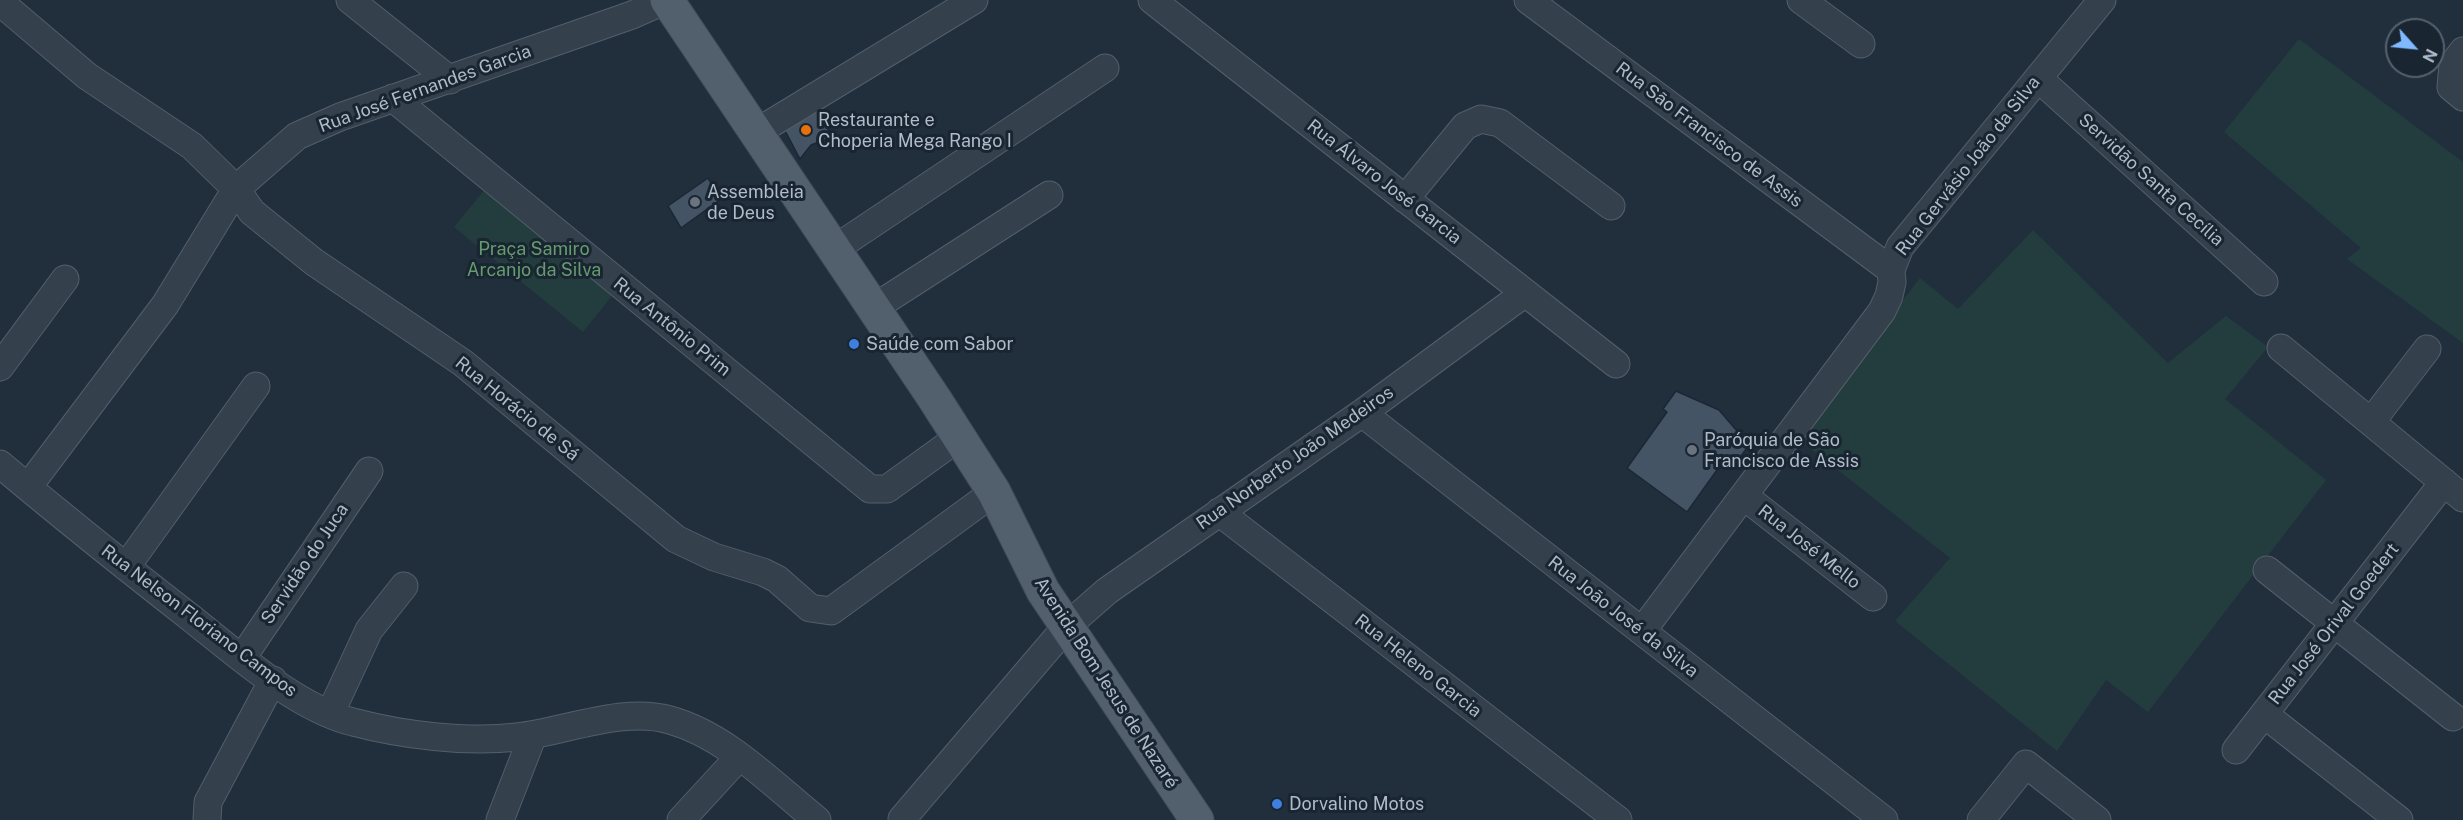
<!DOCTYPE html>
<html>
<head>
<meta charset="utf-8">
<style>
	body { margin:0 }
	#map { position:relative; width:2463px; height:820px; overflow:hidden; background:#212f3d; font-family:"Public Sans",sans-serif }
	canvas { display:block }
	.north { position:absolute; left:2385px; top:18px; width:60px; height:60px; box-sizing:border-box; background:#1a2532; border:2px solid #56616e; border-radius:50%; rotate:117deg; font-size:16px; font-weight:700; line-height:24px; text-align:center; color:#b0bbc9 }
	.north::after { content:''; display:block; margin:auto; width:21px; height:27px; background:#7fb9ff; clip-path:polygon(50% 0,100% 100%,50% 72%,0 100%) }
</style>
</head>
<body>
<div id="map">
<canvas width="2463" height="820"></canvas>
<div class="north">N</div>
</div>
<script>
const ctx = document.querySelector('canvas').getContext('2d');
ctx.lineJoin = 'round';
function paint(path, color) { ctx.fillStyle = color; ctx.fill(path, 'evenodd'); }
function strokePath(path, color, width, dash) { ctx.strokeStyle = color; ctx.lineWidth = width; ctx.lineCap = dash ? 'butt' : 'round'; ctx.setLineDash(dash || []); ctx.stroke(path); }
function drawText(font, color, halo, rows, align = 'center') {
  ctx.font = font + ' "Public Sans",sans-serif'; ctx.lineWidth = 6; ctx.setLineDash([]); ctx.textBaseline = 'middle'; ctx.strokeStyle = halo; ctx.fillStyle = color; for (const [text, x, y, turn = 0] of rows) {
    ctx.save(); ctx.translate(x, y); ctx.rotate((+turn || 0) * Math.PI / 180); ctx.textAlign = isNaN(turn) ? turn : align; if (halo) ctx.strokeText(text, 0, 0); ctx.fillText(text, 0, 0); ctx.restore();
  }
}
paint(new Path2D(`
	M2299,39L2463,162V343L2347,259L2361,248L2224,132Z
	M486,188L615,292L583,332L454,227Z
	M2033,230L2168,363L2226,316L2268,347L2225,399L2326,480L2148,712L2106,680L2057,751L1895,621L1950,558L1797,438L1920,278L1958,309Z`), '#233d3e');
const building = new Path2D(`
	M815,106L832,137L811,145L800,159L781,123Z
	M708,178L721,199L681,228L668,206Z
	M1676,391L1719,410L1749,445L1736,463L1727,456L1687,512L1627,468L1667,412L1663,409Z`);
paint(building, '#445464');
strokePath(building, '#1c2734', 1.5);
const minor = new Path2D(`
	M350,0L450,80
	M1152,0L1616,364
	M1528,0L1891,270
	M1801,0L1861,44
	M0,2L87,76L192,146L236,189L252,212L314,262L463,363L676,539L714,557L763,572L777,579L810,608L831,611L994,492
	M2463,51L2453,64L2451,87L2463,97
	M2038,78L2264,282
	M393,98L870,489H887L959,437
	M757,132L974,0
	M1405,199L1465,126L1481,119L1500,123L1611,206
	M833,250L1105,68
	M875,307L1049,195
	M2281,348L2463,498
	M0,367L65,279
	M1362,413L1884,820
	M2371,422L2427,349
	M0,464C63,517 127,568 191,618C235,653 298,709 353,722C402,735 466,743 517,737C564,732 623,706 670,720C727,736 772,784 817,820
	M28,487L165,305L236,189L297,136L340,117L632,15L666,0
	M1744,496L1873,597
	M1219,512L1618,820
	M126,567L256,386
	M2267,570L2453,717
	M1642,631L1882,311L1889,296L1892,282L1891,270L1900,247L2102,0
	M242,658L369,471
	M330,714L369,630L404,586
	M2236,750L2264,714
	M902,819L1067,626L1107,591L1362,413L1525,293
	M207,820L208,802L273,680
	M500,820L533,735
	M681,820L739,757
	M1981,820L2026,764L2097,820
	M2399,820L2264,714L2444,482`);
const major = new Path2D(`
	M667,0L934,398L994,492L1043,591L1197,820`);
strokePath(minor, '#535e6b', 29);
strokePath(major, '#414c59', 35);
strokePath(minor, '#35404d', 27);
strokePath(major, '#52606d', 33);
for (const [x, y, r, color] of [
	[806,130,6,"#e8710a"],
	[695,202,6,"#6b7280"],
	[854,344,6,"#3f7fe0"],
	[1692,450,6,"#6b7280"],
	[1277,804,6,"#3f7fe0"]
]) { const dot = new Path2D(); dot.arc(x, y, r, 0, 2 * Math.PI); ctx.fillStyle = color; ctx.fill(dot); strokePath(dot, '#1a2532', 2); }
drawText('18px', '#b0bbc9', '#1a2532', [
	["Rua José Fernandes Garcia",425,89,-20],
	["Rua São Francisco de Assis",1709,135,37],
	["Rua Gervásio João da Silva",1968,166,-52],
	["Servidão Santa Cecília",2151,180,42],
	["Rua Álvaro José Garcia",1384,182,38],
	["Rua Antônio Prim",672,327,39],
	["Rua Horácio de Sá",517,409,39],
	["Rua Norberto João Medeiros",1295,458,-35],
	["Rua José Mello",1809,547,38],
	["Servidão do Juca",305,564,-56],
	["Rua João José da Silva",1623,617,38],
	["Rua Nelson Floriano Campos",199,621,37],
	["Rua José Orival Goedert",2334,624,-52],
	["Rua Heleno Garcia",1418,666,38],
	["Avenida Bom Jesus de Nazaré",1106,683,57]
]);
drawText('18px', '#b0bbc9', '#1a2532', [
	["Restaurante e",818,120],
	["Choperia Mega Rango I",818,141],
	["Assembleia",707,192],
	["de Deus",707,213],
	["Saúde com Sabor",866,344],
	["Paróquia de São",1704,440],
	["Francisco de Assis",1704,461],
	["Dorvalino Motos",1289,804]
], 'left');
drawText('18px', '#659c6e', '#1a2532', [
	["Praça Samiro",534,249],
	["Arcanjo da Silva",534,270]
]);
</script>
</body>
</html>
